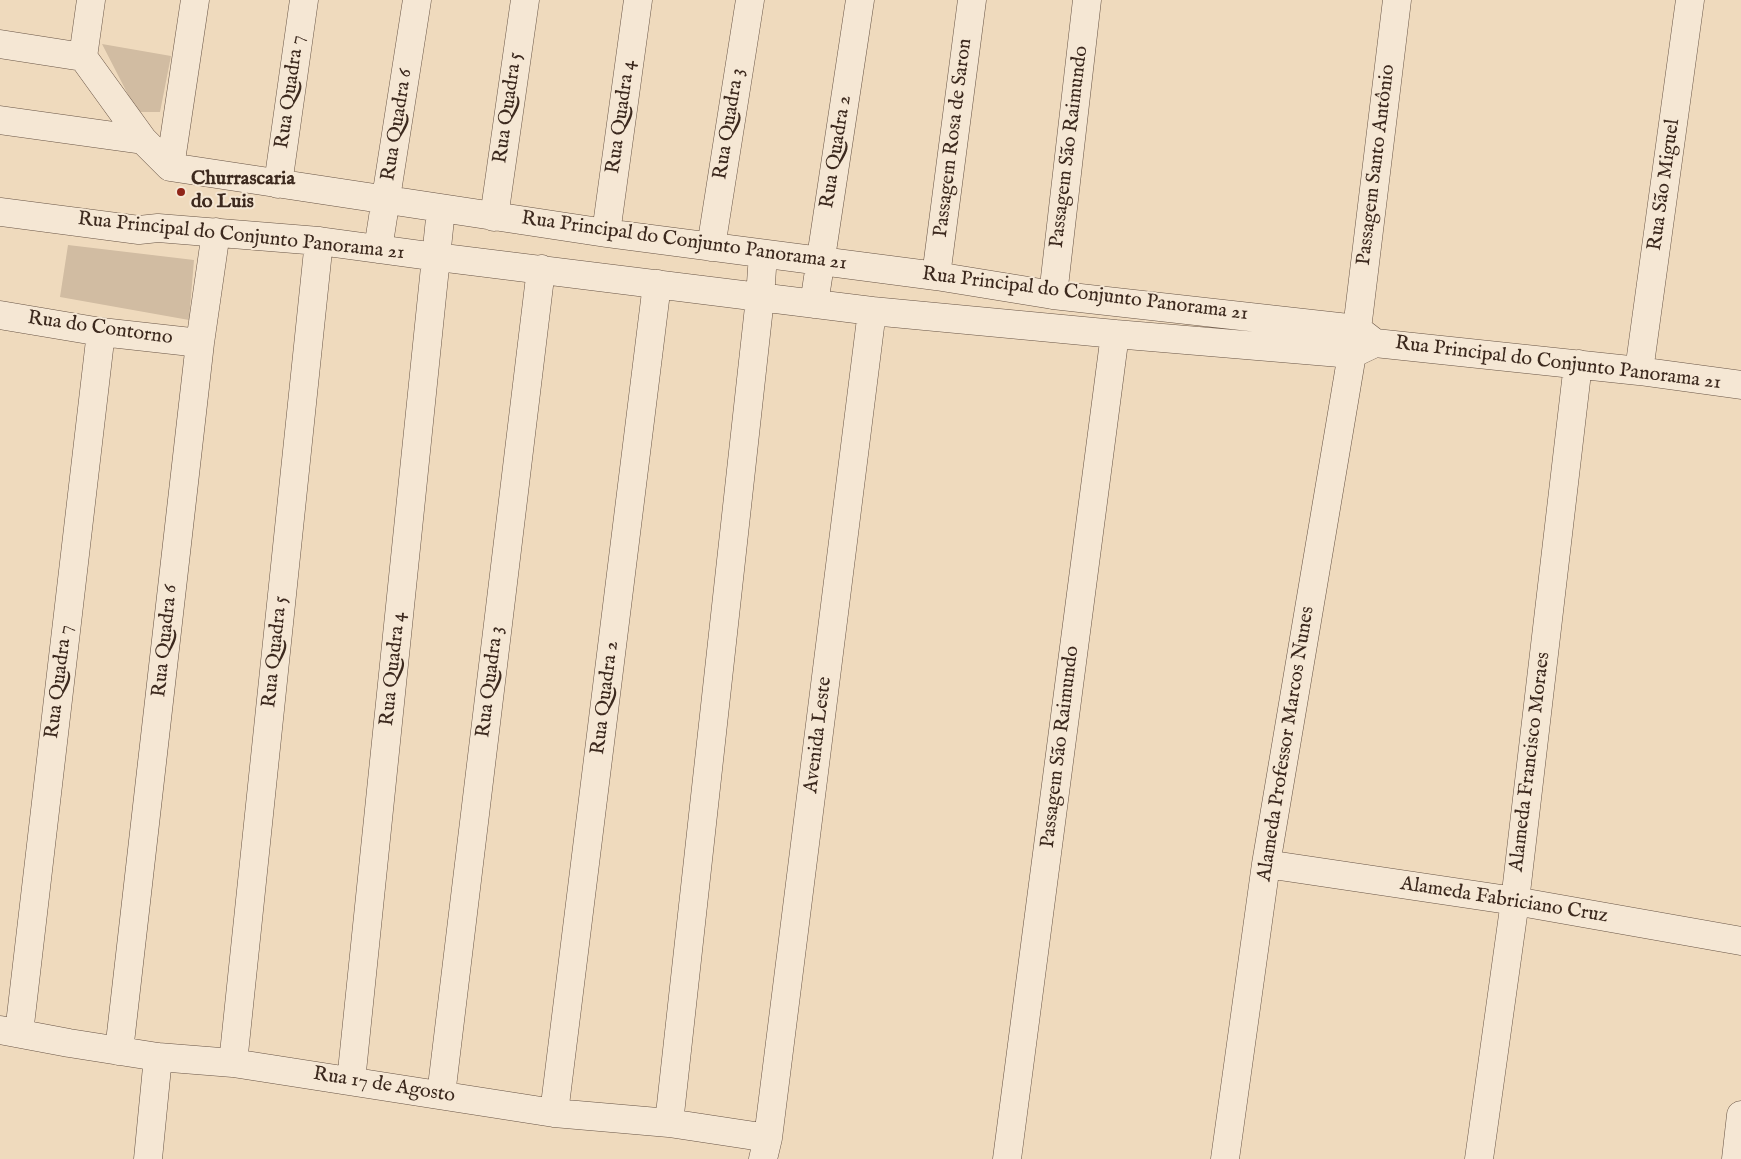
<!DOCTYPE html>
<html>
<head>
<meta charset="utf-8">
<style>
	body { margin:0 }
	canvas { display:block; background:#efdabd }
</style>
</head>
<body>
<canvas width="1741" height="1159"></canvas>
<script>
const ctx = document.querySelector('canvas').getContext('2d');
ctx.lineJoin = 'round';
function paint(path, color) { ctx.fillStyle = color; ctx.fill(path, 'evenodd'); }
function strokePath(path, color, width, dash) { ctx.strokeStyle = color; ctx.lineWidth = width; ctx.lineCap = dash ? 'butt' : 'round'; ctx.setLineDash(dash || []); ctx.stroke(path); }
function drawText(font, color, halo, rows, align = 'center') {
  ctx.font = font + ' "IM FELL English",serif'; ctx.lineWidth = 4; ctx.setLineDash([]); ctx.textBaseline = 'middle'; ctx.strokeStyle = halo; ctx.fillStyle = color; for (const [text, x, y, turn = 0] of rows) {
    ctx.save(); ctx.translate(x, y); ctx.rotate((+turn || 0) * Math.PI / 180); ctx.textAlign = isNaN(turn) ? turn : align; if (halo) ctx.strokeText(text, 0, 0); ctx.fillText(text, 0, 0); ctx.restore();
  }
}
paint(new Path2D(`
	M102,44L171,56L160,112H137Z
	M68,245L194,260L189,320L60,297Z`), '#d1bca2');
const minor = new Path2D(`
	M0,44L83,57L143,140
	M83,57L91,0
	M0,120L143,140L170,167L606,233L936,276L1053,295L1357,329L1375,343
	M170,167L195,0
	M278,184L304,0
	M0,212L139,230L158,228L319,241L437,257L872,311L1115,334L1352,354L1375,343L1639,371L1741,385
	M494,217L525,0
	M606,233L638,0
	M711,247L750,0
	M378,249L417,0
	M936,276L972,0
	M1053,295L1087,0
	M814,304L860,0
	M0,315L101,332L200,343
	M1639,371L1690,0
	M1266,864L1515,901L1741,941
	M0,1030L69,1043L158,1057L233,1063L554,1113L669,1123L768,1138
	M19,1033L101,332
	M119,1051L200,343L216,232
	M233,1063L319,241
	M351,1081L441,209
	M441,1095L541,269
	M554,1113L657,284
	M669,1123L760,298L763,254
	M148,1159L158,1057
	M763,1159L768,1138L872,311
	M1007,1159L1115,334
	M1225,1159L1266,864L1352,354L1357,329L1397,0
	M1479,1159L1515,901L1578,364
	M1736,1159L1741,1115`);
strokePath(minor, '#695546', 29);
strokePath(minor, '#f5e7d4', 28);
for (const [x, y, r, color] of [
	[181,192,5,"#8f2418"]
]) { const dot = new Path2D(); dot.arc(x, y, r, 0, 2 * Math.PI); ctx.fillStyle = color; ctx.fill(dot); strokePath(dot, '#f5e7d4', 2); }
drawText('20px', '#3c291e', '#f5e7d4', [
	["Rua Quadra 7",291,92,-82],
	["Rua Quadra 5",509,108,-82],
	["Rua Quadra 4",622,117,-82],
	["Rua Quadra 3",730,124,-81],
	["Rua Quadra 6",398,125,-81],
	["Passagem Rosa de Saron",954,138,-83],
	["Passagem São Raimundo",1070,147,-83],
	["Rua Quadra 2",837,152,-81],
	["Passagem Santo Antônio",1377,165,-83],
	["Rua São Miguel",1665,185,-82],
	["Rua Principal do Conjunto Panorama 21",241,237,6],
	["Rua Principal do Conjunto Panorama 21",684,242,8],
	["Rua Principal do Conjunto Panorama 21",1085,295,7],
	["Rua do Contorno",100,329,8],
	["Rua Principal do Conjunto Panorama 21",1558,364,7],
	["Rua Quadra 6",166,641,-84],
	["Rua Quadra 5",276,652,-84],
	["Rua Quadra 4",394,669,-84],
	["Rua Quadra 7",60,682,-83],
	["Rua Quadra 3",491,682,-83],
	["Rua Quadra 2",606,698,-83],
	["Avenida Leste",819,735,-83],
	["Alameda Professor Marcos Nunes",1287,744,-81],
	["Passagem São Raimundo",1061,747,-83],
	["Alameda Francisco Moraes",1531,762,-83],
	["Alameda Fabriciano Cruz",1504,901,9],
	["Rua 17 de Agosto",384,1086,9]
]);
drawText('bold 20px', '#3c291e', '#f5e7d4', [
	["Churrascaria",191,180],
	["do Luis",191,203]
], 'left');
</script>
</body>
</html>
